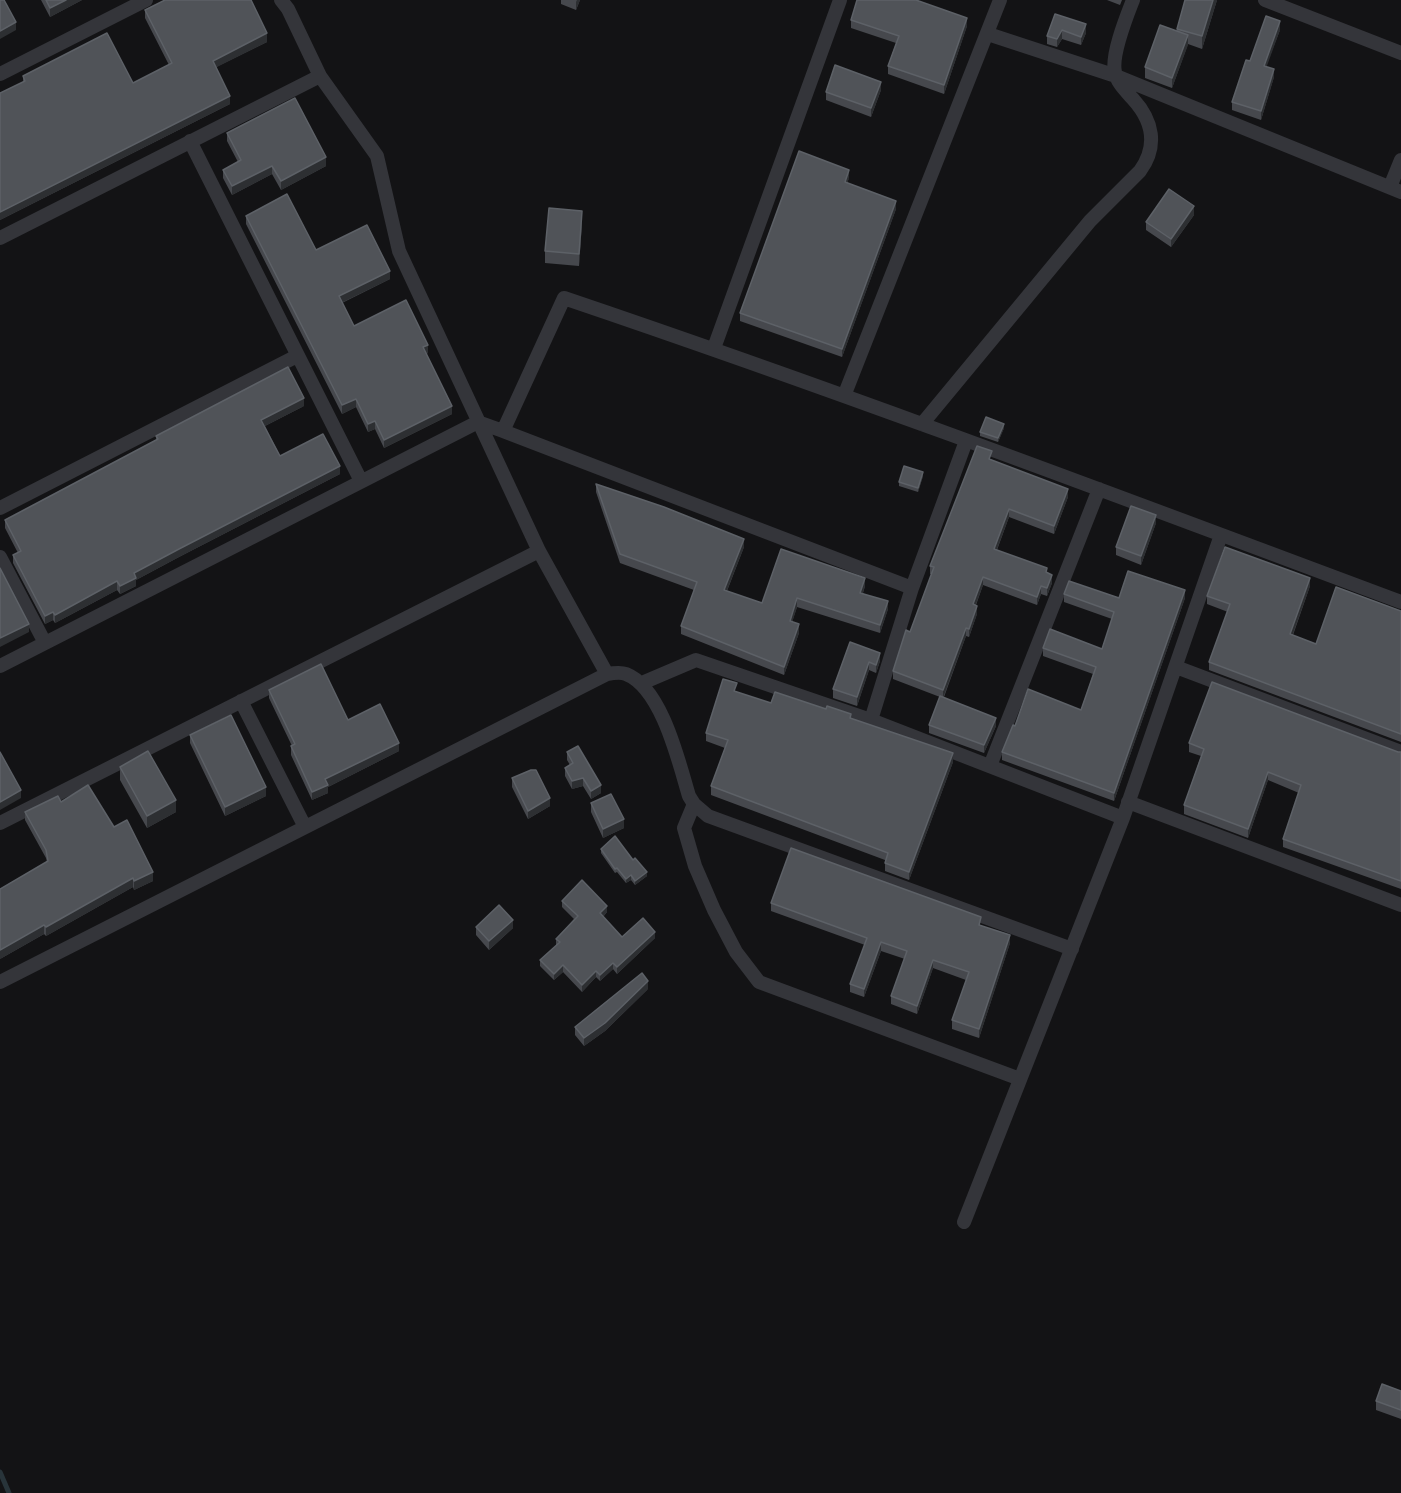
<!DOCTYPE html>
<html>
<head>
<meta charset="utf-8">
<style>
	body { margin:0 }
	canvas { display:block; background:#131315 }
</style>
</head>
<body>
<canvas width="1401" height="1493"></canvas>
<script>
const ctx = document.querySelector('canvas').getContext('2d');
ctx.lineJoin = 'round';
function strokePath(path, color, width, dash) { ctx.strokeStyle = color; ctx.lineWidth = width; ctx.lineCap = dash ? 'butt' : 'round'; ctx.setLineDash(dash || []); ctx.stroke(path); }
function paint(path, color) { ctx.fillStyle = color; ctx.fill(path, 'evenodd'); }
strokePath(new Path2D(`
	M0,1472L9,1493`), '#28343a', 5);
strokePath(new Path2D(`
	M281,0L288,9L320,76L377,156L399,251L539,551L607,674
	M1265,0L1401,53
	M988,34L1116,76L1401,192
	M0,74L146,0
	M190,141L361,481
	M1390,187L1401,160
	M0,238L320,76
	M714,348L840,0
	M844,396L1000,0
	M922,424L1090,221L1140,171C1158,146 1153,121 1133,99C1126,91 1117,83 1115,72C1111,55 1126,18 1133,0
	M503,431L912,588
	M0,508L297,356
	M0,557L45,643
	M0,666L478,422L503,431L564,298C845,393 1123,498 1401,602
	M1176,667L1401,752
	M642,683L696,660L871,720L1123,818
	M241,701L305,827
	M871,720L912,588L966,441
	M990,766L1099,489
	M1128,802L1401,905
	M694,804L684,828L695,866L714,910L736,952L759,982L1020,1079
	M0,823L539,551
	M0,982L607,674C613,673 621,672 626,674C662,688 679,763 689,796L694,804L708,816L1072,949
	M964,1222L1123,818L1221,535`), '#34353a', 14);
paint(new Path2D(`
	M41,0H82L50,17Z
	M561,0H580L576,10L561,4Z
	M1107,0H1122L1120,5Z
	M1217,0L1202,49L1188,44L1172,88L1145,78V67L1177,31V29Z
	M145,10L267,42L216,67L230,104L0,220V93L23,82V76L133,83L169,65L145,18Z
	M1055,14L1086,33L1081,45L1062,39L1057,47L1047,44V36Z
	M851,20L967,26L944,94L888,74V66L896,43L851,28Z
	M1280,30L1266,66L1274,77L1261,120L1232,110V102L1250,61Z
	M881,90L871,117L826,100V92Z
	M227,133L326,166L281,190L272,174L232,195L223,178V170L238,162L227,141Z
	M849,178L847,183L896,209L842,357L740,321V313Z
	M1194,215L1171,247L1146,230V222Z
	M246,216L316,250L390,279L342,303L354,326L428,353L426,354L452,414L384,448L375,429L368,432L356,407L342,414L246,224Z
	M582,223L579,266L545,263V251Z
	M304,406L265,426L280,456L340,474L179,557L136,580V586L120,594L117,590L55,623L53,620L45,624L13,563V555L18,553L5,528V520L156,440V436Z
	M1004,428L998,442L980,436V432Z
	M992,459L991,460L1068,497L1054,534L1009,517L997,550L1047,573L1052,583L1047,596L1041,594L1037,605L983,585L976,605L977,614L969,637L966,636L944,697L996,726L984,753L929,733V725L940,697L893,679V671L910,632L932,574H930V566Z
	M923,476L918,492L899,486V482Z
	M596,484L744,547L727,591L762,603L865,586L863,593L888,609L880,633L797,607L792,622L799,633L784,675L681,634V626L694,590L620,563L596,492Z
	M1156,523L1141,565L1116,555V547Z
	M1310,586L1293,635L1316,644L1401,611V742L1209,670V662L1228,612L1207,604V596Z
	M1064,594L1119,598H1185L1114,801L1002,760V752L1015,726L1081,710L1093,674L1043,656V648L1102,649L1112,619L1064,602Z
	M850,642L880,661L876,673L869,670L857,706L833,698V689Z
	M269,690L348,720L399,751L328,787V793L312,800L291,755V746H292L269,698Z
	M736,692L771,703L851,718L953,762L909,880L885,871V860L711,795V786L725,748L706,741V733Z
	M190,735L266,796L225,816L190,743Z
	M1189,743L1398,752H1401V889L1283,847V839L1299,793L1268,780L1248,838L1184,814V805L1201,756L1189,752Z
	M567,752L601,793L591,799L583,786L572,789L565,776V768L570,765L567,760Z
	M120,767L176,812L147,828L120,780Z
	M512,778L550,806L528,819L512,787Z
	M61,802L114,827L153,881L134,890L133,887L46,936L44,934L0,959L47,862L46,858L25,820V812Z
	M591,803L624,828L603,838L591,812Z
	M601,849L633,860L647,876L635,885L631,880L626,883L617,872L615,873L601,853Z
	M562,901L607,912L603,917L622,937L655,938L617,974L613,969L600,981L596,977L582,992L563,972L554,980L540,966V960L556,946V939L574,919L562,907Z
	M771,903L981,925L1010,943L979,1038L952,1029V1020L966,980L933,968L917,1014L891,1004V996L905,959L881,951L864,997L850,992V984L865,945L771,911Z
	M476,927L513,928L489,950L476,935Z
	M648,989L605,1031L584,1046L575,1035V1027Z
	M1401,1391V1419L1376,1410V1401Z`), '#46484d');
paint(new Path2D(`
	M66,0H82L50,17V8Z
	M577,0H580L576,10V2Z
	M1213,0H1217L1202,49V36Z
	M967,18V26L944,94V85Z
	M1280,21V30L1264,74V66Z
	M16,22V30L0,39V31Z
	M1086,24V33L1081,45V37Z
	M1062,30V39L1057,47V39Z
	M267,33V42L213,69V61Z
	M1188,35V45L1172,88V78Z
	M1274,69V77L1261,120V111Z
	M881,82V90L871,117V108Z
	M230,96V104L0,220V212Z
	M326,157V166L281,190V181Z
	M272,166V174L232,195V186Z
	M849,170V178L845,190V182Z
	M896,201V209L842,357V349Z
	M1194,206V215L1171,247V239Z
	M582,211V223L579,266V254Z
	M390,271V279L339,304V296Z
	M428,345V353L423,355V347Z
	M304,398V406L261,428V420Z
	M356,399V407L342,414V405Z
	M452,406V414L384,448V440Z
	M375,421V429L368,432V424Z
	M1004,424V428L998,442V438Z
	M340,466V474L179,557L136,580V586L120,594V586L134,573L179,549Z
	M923,472V476L918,492V488Z
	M1068,489V497L1054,534V526Z
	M1009,509V517L994,557V549Z
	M1156,515V523L1141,565V556Z
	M744,539V547L724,598V590Z
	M1052,575V583L1047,596V588Z
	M983,577V585L973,612V604Z
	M865,578V586L860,601V593Z
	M1310,578V586L1290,642V634Z
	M117,581V590L55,623V615Z
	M1041,586V594L1037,605V597Z
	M1185,590V598L1114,801V793Z
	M797,598V607L790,629V621Z
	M888,601V609L880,633V625Z
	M977,606V614L969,637V629Z
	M53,612V620L45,624V616Z
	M29,624V632L0,647V638Z
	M799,624V633L784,675V667Z
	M966,628V636L943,698V690Z
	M880,653V661L876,673V665Z
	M869,662V670L857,706V697Z
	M996,718V726L984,753V745Z
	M399,743V751L328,787V793L312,800V792L325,779Z
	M953,753V762L909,880V872Z
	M1268,772V780L1248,838V829Z
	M583,778V786L572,789V781Z
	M601,785V793L591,799V791Z
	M266,787V796L225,816V807Z
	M21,790V798L0,810V802Z
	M550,798V806L528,819V811Z
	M176,800V812L147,828V816Z
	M624,819V828L603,838V829Z
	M153,872V881L134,890V881Z
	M647,872V876L635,885V881Z
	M631,875V880L626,883V879Z
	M133,878V887L46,936V927Z
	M607,906V912L600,920V913Z
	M513,920V928L489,950V941Z
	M44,925V934L0,959V950Z
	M655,932V938L617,974V967Z
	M1010,935V943L979,1038V1029Z
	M881,942V951L864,997V989Z
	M933,960V968L917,1014V1006Z
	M613,963V969L600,981V975Z
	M563,965V972L554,980V974Z
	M596,971V977L582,992V985Z
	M648,981V989L605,1031L584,1046V1038Z`), '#2d2f32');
const building = new Path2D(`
	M0,0H4L16,22L0,31Z
	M46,0H66L50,8Z
	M165,0H251L267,33L213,61L230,96L0,212V93L25,81L23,76L107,33L133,83L172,63L145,10Z
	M857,0H916L967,18L944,85L888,66L899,36L851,20Z
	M1185,0H1213L1202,36L1177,29Z
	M1055,14L1086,24L1081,37L1062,30L1057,39L1047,36Z
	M1266,16L1280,21L1264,66L1274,69L1261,111L1232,102L1246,60L1250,61Z
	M1160,25L1188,35L1172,78L1145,67Z
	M835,65L881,82L871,108L826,92Z
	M295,98L326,157L281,181L272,166L232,186L223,170L241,160L227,133Z
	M799,151L849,170L845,182L896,201L842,349L740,313Z
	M1169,189L1194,206L1171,239L1146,222Z
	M287,194L316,250L367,225L390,271L339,296L354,326L406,300L428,345L423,347L452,406L384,440L375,421L368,424L356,399L342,405L246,216Z
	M549,208L582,211L579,254L545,251Z
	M288,367L304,398L261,420L272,441L280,456L323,434L340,466L179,549L134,573L136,578L120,586L117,581L55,615L53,612L45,616L13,555L21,551L5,520L158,439L156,436Z
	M986,417L1004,424L998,438L980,432Z
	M977,446L992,451L989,459L1068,489L1054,526L1009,509L994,549L1047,568L1046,572L1052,575L1047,588L1041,586L1037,597L983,577L973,604L977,606L969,629L966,628L943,690L893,671L906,630L910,632L934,567L930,566Z
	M904,466L923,472L918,488L899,482Z
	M596,484L664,507L744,539L724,590L762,603L781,549L865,578L860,593L888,601L880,625L797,598L790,621L799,624L784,667L681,626L697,582L620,554Z
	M1131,506L1156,515L1141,556L1116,547Z
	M1225,547L1310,578L1290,634L1316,644L1336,587L1401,611V734L1209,662L1230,604L1207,596Z
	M0,568L29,624L0,638Z
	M1128,571L1185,590L1114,793L1002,752L1013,725L1015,726L1028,689L1081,710L1096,667L1043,648L1050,629L1102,649L1114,612L1064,594L1069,581L1119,598Z
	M850,642L880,653L876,665L869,662L857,697L833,689Z
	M321,664L348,720L380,704L399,743L325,779L328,785L312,792L291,746L295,744L269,690Z
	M723,679L737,683L734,691L771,703L775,692L826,709L827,706L851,714L850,718L953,753L909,872L885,863L888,853L711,786L728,740L706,733Z
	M1212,682L1398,752H1401V881L1283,839L1301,785L1268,772L1248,829L1184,805L1204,749L1189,743Z
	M940,696L996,718L984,745L929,725Z
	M231,715L266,787L225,807L190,735Z
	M578,746L601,785L591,791L583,778L572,781L565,768L573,763L567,752Z
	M148,751L176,800L147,816L120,767Z
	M0,752L21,790L0,802Z
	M531,770H536L550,798L528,811L512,778Z
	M88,785L114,827L127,820L153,872L134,881L133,878L46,927L44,925L0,950V889L48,861L46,850L25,812L58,796L61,802Z
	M611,794L624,819L603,829L591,803Z
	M615,836L633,860L635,858L647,872L635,881L631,875L626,879L617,868L615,869L601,849Z
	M791,848L981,917L979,925L1010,935L979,1029L952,1020L969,972L933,960L917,1006L891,996L907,951L881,942L864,989L850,984L867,938L771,903Z
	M582,880L607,906L600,913L622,937L643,918L655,932L617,967L613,963L600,975L596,971L582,985L563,965L554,974L540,960L560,942L556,939L578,916L562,901Z
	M499,905L513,920L489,941L476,927Z
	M642,973L648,981L605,1023L584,1038L575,1027Z
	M1382,1384L1401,1391V1410L1376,1401Z`);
paint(building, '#505358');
strokePath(building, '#5d6167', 1.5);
</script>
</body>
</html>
